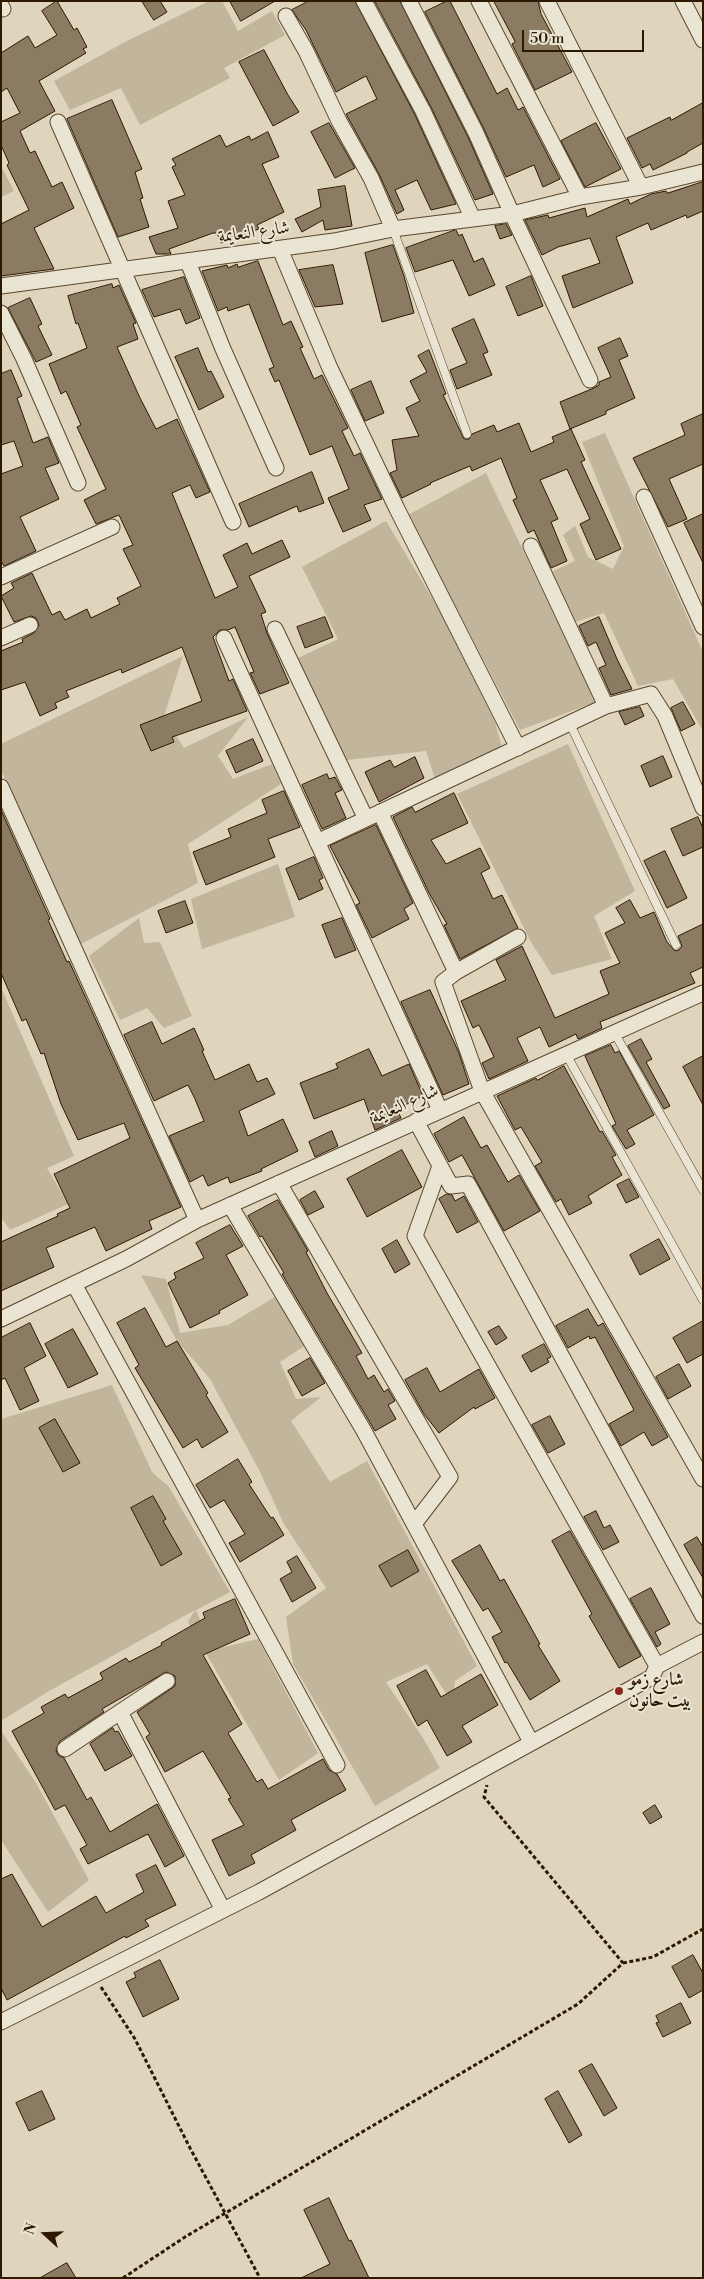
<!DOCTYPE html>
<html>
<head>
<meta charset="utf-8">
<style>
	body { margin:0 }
	#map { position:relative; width:704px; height:2279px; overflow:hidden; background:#dfd5bc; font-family:"Libre Bodoni",serif }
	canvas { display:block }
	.frame { position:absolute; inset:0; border:2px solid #2d1900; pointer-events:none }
	.north { position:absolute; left:20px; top:2209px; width:50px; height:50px; -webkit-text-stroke:4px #eae4d3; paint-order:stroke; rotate:290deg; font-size:14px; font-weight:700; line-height:20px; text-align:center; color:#2d1900 }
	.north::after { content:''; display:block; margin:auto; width:18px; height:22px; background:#2d1900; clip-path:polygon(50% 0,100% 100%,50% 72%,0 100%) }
	.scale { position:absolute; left:522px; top:30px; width:122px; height:22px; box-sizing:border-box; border:2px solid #2d1900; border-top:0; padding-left:6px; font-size:15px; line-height:18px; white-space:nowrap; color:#2d1900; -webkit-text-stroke:4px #eae4d3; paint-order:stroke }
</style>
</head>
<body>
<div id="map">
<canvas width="704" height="2279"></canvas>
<div class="frame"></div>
<div class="north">N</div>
<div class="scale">50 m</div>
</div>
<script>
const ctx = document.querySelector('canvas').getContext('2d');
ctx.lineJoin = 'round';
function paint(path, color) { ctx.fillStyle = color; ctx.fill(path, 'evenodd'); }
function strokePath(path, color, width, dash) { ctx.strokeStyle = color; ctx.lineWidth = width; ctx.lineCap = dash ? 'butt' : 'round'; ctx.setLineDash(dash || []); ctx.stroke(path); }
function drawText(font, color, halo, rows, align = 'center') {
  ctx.font = font + ' "Libre Bodoni",Amiri,serif'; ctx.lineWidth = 4; ctx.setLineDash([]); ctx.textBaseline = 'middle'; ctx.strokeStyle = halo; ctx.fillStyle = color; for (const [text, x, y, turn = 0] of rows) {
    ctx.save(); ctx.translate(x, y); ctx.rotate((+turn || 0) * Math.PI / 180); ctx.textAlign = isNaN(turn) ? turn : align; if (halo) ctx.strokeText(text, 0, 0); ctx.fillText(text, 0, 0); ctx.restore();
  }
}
paint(new Path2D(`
	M209,1H222L238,31L272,11L285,35L224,68L230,78L140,125L121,88L70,110L54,81L125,42Z
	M1,166L14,191L1,197Z
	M605,433L703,652V731L673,679L638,686L604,613L575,622L551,572L575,561L563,535L575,526L588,557L613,569L624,546L582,442Z
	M486,473L596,702L520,730L408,515Z
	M386,521L441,613L495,722L502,748L435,779L426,751L347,760L298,658L338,639L302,567Z
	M183,656L164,716L184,748L248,717L218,756L233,779L272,764L281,784L188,844L198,883L79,945L1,770V744Z
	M568,744L635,891L594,916L612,959L552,975L531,942L457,794Z
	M278,864L295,917L202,949L191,899Z
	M139,918L144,943L160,942L192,1016L164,1028L147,1008L120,1020L89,956Z
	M1,987L74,1156L47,1168L68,1204L10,1230L1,1217Z
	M141,1275L166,1279L180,1333L228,1325L275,1297L306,1345L280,1362L296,1399L321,1397L291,1421L330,1482L367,1461L477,1666L455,1681L452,1703L427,1664L386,1682L423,1738L440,1768L375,1806L293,1664L286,1617L326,1588L284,1524L259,1470L210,1379L177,1341Z
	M112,1385L152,1472L169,1487L230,1592L196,1610L212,1650L258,1639L318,1753L279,1780L188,1622L195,1610L49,1691L1,1721V1419Z
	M1,1731L35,1781L89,1880L48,1912L1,1840Z`), '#c1b59c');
const building = new Path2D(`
	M57,1L74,30L77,28L87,47L83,49L86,53L39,81L55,111L20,131L30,153L35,151L52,187L62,182L74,208L34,228L54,269L1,276V224L29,210L7,165L9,163L1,145V122L20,113L7,88L1,92V53L28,36L35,48L57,35L42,11Z
	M142,1H160L167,12L154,20Z
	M230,1H275L241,21Z
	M309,1H355L415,115L456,204L431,210L417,180L395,190L404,210L397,214L379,174L346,114L377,99L366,76L336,92L306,30L292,10Z
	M375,1H400L468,137L493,194L475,200L431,107Z
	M447,1H450L497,94L507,88L518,110L523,107L560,179L543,187L534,165L506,177L484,129L425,12Z
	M494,1H538L541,14L572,72L535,90L512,44L515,42Z
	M264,50L288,95L299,112L273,126L239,62Z
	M112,100L142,169L135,172L143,198L140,199L149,227L118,237L67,119Z
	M703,103V143L687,152V153L653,170L650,164L642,168L627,138L670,117L671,120Z
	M329,123L355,168L335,178L311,132Z
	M596,123L621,169L585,187L561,141Z
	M268,132L279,157L262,164L284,212L257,225L259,229L221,243L217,233H213L169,249L171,254H156L149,237L178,228L168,201L185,195L172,167L176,165L172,159L220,135L226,147L249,136L251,140Z
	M703,182V211L687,218L686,215L651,230L648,223L616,237L633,283L573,308L562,276L600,263L590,238L558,247L542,255L525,220L548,215L549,218L585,208L587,217L628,199L630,204L651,194L666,191L667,193Z
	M345,186L352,226L325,230L323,220L302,232L295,219L321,207L318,190Z
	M506,224L512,235L500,239L495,226Z
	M456,230L459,236L462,234L474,262L483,258L495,285L469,296L453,260L415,272L406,248Z
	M393,245L404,276L414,313L382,322L365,253Z
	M258,261L283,325L291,321L303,347L300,348L314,379L322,375L348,428L342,431L354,456L360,453L382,499L364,505L371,520L343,532L328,498L349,489L332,446L310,455L279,380L275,382L269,369L274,367L249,304L228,311L227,307L218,311L202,271L227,265L228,268L237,264L238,267Z
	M333,265L343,304L315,307L299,270Z
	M531,276L543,306L518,316L506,287Z
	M184,277L200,318L186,324L180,309L154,317L142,290Z
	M112,284L113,288L119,285L136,323L133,324L138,339L117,347L140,398L156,429L177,419L210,492L196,498L190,485L172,493L215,598L238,587L223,555L247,543L252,554L282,540L290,557L249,576L266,612L261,614L267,633L289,683L260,694L250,673L254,672L235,627L228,630H220L213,637L229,681L233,679L247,711L172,737L174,742L151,751L140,725L202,701L182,647L122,673L121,669L66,691L69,697L55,703L57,708L40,716L25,682L1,690V651L23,642L22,639L34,633L39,625L36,618L31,616L14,622L1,596L14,588L11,583L32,573L52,615L60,611L65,620L87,609L91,618L120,604L117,598L141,586L123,549L133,545L119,515L96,524L84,500L106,489L77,427L81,425L66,391L61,394L49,364L87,348L78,323L76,324L68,296Z
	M30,298L42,324L38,326L52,355L36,362L8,308Z
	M474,319L488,352L483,354L492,375L457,389L450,370L467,363L452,329Z
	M620,338L628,356L619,360L635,398L606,411V414L570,429L560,402L594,388L599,385V382L611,377L598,348Z
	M198,348L208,372L211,371L224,397L199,410L175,357Z
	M429,350L446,394L443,395L464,439H469L472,434L494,425L497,432L519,423L531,452L554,442L552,437L571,429L585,460L581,462L621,549L596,560L580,524L590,519L567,469L540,480L558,519L551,522L567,561L551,568L534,530L528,533L513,500L517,498L501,458L472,471L470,466L430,483L431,484L402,498L390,473L397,470L392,440L419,436L406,408L420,401L410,381L427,372L418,356Z
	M11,370L22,396L17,398L33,443L48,437L59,463L45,468L59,499L20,517L36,551L4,566L1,561V474L23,466L14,441L1,445V374Z
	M371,381L384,413L365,421L351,390Z
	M703,414V464L669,479L687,519L668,527L633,458L685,435L681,424Z
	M312,472L324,503L299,512L297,506L249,527L239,504Z
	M703,514V563L684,523Z
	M325,617L333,637L305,648L297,627Z
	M599,617L617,659L632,689L611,695L599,668L606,665L596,642L588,646L579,626Z
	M683,702L695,724L681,731L671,708Z
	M640,707L644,716L625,725L619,712Z
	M253,739L263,761L236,773L226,751Z
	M663,756L672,777L650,787L641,766Z
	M415,757L424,778L379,802L365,772L390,760L394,767Z
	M327,774L329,779L335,777L342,790L335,793L346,818L322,829L302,785Z
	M284,791L300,827L268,839L275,857L206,885L193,852L231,837L228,829L267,813L262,800Z
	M454,793L468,823L431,840L446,864L480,848L490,868L481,873L493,899L502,895L518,928L460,959L444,925L447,924L429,893L393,817L412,807L415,812Z
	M1,810L50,919L48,920L67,962L69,961L181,1207L149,1221L152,1229L106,1251L95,1227L46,1248L54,1267L1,1291V1242L58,1216L57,1214L70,1208L54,1174L130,1138L124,1123L78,1140L61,1104L44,1053L41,1054L26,1019L22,1021L1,973Z
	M698,817L703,828V847L683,856L671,829Z
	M376,825L413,903L404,909L409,919L372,938L356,905L360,903L330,846Z
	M665,851L687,898L667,908L644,861Z
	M314,857L323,878L319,880L323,889L299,900L286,869Z
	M630,900L640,918L654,912L667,942L675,951L679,950L682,946L678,936L703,924V967L690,973L695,983L600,1022L602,1028L578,1039L576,1034L549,1047L540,1027L517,1038L528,1061L489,1079L482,1063L494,1057L479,1025L473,1028L461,1001L506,980L496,960L522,946L555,1018L609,994L600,971L620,963L605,933L625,923L616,908Z
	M185,901L193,923L166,933L158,911Z
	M342,918L356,950L335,958L322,925Z
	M430,990L459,1053L469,1084L443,1095L401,1002Z
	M152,1022L162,1044L194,1028L204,1050L202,1051L215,1080L249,1064L257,1082L267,1078L275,1094L239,1111L248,1136L283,1119L298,1151L261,1169L262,1171L230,1183L228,1177L208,1186L203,1175L190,1182L169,1136L204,1121L195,1099L188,1085L154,1101L124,1035Z
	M641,1039L652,1059L646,1062L670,1106L664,1109L628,1046Z
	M611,1045L615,1053L619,1051L654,1115L627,1130L635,1144L626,1149L612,1126L616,1124L585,1056Z
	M369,1049L382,1076L409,1064L423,1096L397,1109L401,1118L375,1130L364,1099L314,1119L300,1083L338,1068L336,1064Z
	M703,1056V1105L683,1067Z
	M564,1066L600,1132L602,1131L616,1155L612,1157L622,1175L588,1196L592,1203L569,1215L561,1199L556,1202L535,1166L542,1162L521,1127L515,1130L497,1096L536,1078L537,1080Z
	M464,1117L481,1148L487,1145L508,1182L519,1175L540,1211L504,1231L462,1155L449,1162L434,1134Z
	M332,1131L338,1146L315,1157L309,1142Z
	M402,1150L422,1187L367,1217L347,1179Z
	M629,1179L639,1197L626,1203L617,1185Z
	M315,1191L324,1207L308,1215L300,1200Z
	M447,1194L452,1195L455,1201L464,1196L478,1222L457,1233L439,1199Z
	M278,1200L308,1251L306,1252L327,1293L362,1353L356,1356L368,1379L374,1375L384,1392L388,1389L395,1401L388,1405L396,1419L375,1431L282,1274L284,1273L262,1236L260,1237L248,1216Z
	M230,1225L243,1246L226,1255L248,1295L219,1311L220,1313L190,1328L168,1283L176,1278L174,1273L204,1258L196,1243Z
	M659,1239L670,1259L640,1275L630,1255Z
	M397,1240L410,1264L395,1273L382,1249Z
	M145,1308L166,1347L177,1341L208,1393L206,1395L228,1432L202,1448L197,1439L183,1448L135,1368L139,1365L117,1323Z
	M588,1309L598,1326L603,1323L668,1437L652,1446L644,1432L621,1446L609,1424L634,1410L595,1337L590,1339L589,1336L568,1348L556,1326Z
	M703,1321V1354L687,1363L673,1338Z
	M30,1323L46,1356L24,1368L39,1401L20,1410L5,1378L1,1380V1338Z
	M499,1326L507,1338L496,1345L488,1332Z
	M73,1329L98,1374L68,1388L45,1344Z
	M544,1344L551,1357L547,1359L549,1362L531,1372L522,1356Z
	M310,1358L325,1383L302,1396L288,1371Z
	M679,1364L691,1386L668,1399L656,1377Z
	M427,1368L440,1392L479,1369L495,1398L475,1409L474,1407L439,1433L424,1414L405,1380Z
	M550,1416L565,1444L548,1453L532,1425Z
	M55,1419L80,1463L63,1472L39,1428Z
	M238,1459L252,1482L249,1484L271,1518L273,1517L284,1535L240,1562L229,1543L245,1534L224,1500L210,1508L196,1485Z
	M153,1496L166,1519L163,1521L182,1554L161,1566L131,1508Z
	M596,1511L604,1528L610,1525L619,1542L603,1550L584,1517Z
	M570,1531L641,1656L619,1668L589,1616L592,1614L552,1541Z
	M697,1537L703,1547V1578L684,1545Z
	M480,1545L500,1581L504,1579L540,1644L538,1645L560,1681L530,1700L507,1662L505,1663L492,1637L502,1632L488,1608L483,1611L452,1561Z
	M408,1550L419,1571L391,1587L379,1566Z
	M297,1556L316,1588L292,1602L280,1579L292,1572L287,1562Z
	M651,1588L670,1624L655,1632L661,1644L657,1647L630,1599Z
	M235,1599L250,1634L203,1655L242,1724L228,1733L257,1782L262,1779L268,1789L323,1759L329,1770L337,1774L346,1790L291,1820L296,1830L251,1855L255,1863L229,1876L212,1840L244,1825L228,1799L231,1798L203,1751L165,1772L146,1737L150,1734L137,1712L175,1686V1676L166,1672L102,1709L104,1712L60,1741L56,1750L58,1755L64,1758L87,1800L91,1797L110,1832L157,1804L184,1856L165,1867L148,1834L88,1864L80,1849L87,1845L65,1805L55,1810L12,1731L44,1713L41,1707L65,1694L68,1698L103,1679L100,1673L126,1658L129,1662L162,1645L161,1643L205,1618L203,1613Z
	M426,1670L441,1697L481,1674L498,1705L462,1726L472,1742L447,1756L427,1720L418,1726L397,1686Z
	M113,1728L115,1732L118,1731L132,1756L105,1771L90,1744Z
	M655,1805L662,1817L650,1824L643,1813Z
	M156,1865L176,1905L145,1920L149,1926L126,1938L125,1936L7,2000L1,1988V1879L12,1874L42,1927L96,1896L106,1913L144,1892L136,1875Z
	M693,1955L703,1973V1990L689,1998L672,1967Z
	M160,1960L179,1999L143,2017L126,1982L136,1977L134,1973Z
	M681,2003L691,2023L663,2037L656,2023L659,2022L656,2016Z
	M592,2064L617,2108L604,2116L579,2071Z
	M42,2091L55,2119L29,2131L16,2103Z
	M558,2091L582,2135L569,2143L545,2099Z
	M329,2198L349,2241L351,2240L369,2278H301L330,2264L304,2210Z
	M67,2263L76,2278H40Z`);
paint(building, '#8a7b62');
strokePath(building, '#2d1900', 1);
const lane = new Path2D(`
	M393,229L467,434
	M570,724L676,945
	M614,1032L703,1190
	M566,1054L703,1300`);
const street = new Path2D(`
	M364,1L423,111L473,219
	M409,1L476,133L512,214L590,380
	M479,1L580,197
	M547,1L641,187
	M683,1L703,40
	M1,6L3,9
	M286,16L306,51L339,121L371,178L393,229
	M58,122L233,522
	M280,249L329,366L397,509L518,748
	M188,262L223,349L276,468
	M1,286L334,241L393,229L512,214L580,197L641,187L703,172
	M1,313L24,359L78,483
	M644,497L703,627
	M531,546L606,706
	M1,577L112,527
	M275,629L366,819
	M1,638L30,625
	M224,638L440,1110
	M1,787L197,1220
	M380,812L456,972L443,982L482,1091L703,1479
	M317,842L606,706L651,694L665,716L703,808
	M456,972L518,937
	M416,1121L451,1186L468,1184L703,1616
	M440,1166L415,1236L657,1666
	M279,1183L450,1477L414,1524
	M230,1205L364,1431L531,1742
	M74,1284L337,1765
	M1,1319L126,1259L197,1220L703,993
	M120,1712L167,1681
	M65,1749L120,1712L223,1910
	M1,2022L259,1892L652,1677L657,1666L703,1642`);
strokePath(lane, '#5a482f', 9);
strokePath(street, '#5a482f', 17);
strokePath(new Path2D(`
	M623,1963L653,1957L703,1929
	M101,1987L135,2039L190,2148L260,2278
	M123,2278L185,2237L578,2004L623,1963L484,1797L487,1785`), '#2d1900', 3, [4, 2.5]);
strokePath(lane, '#eae4d3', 8);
strokePath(street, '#eae4d3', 15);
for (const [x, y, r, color] of [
	[619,1691,5,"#8f2418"]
]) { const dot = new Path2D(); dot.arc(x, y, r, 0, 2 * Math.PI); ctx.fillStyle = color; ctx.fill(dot); strokePath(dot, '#eae4d3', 2); }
drawText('18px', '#2d1900', '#eae4d3', [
	["شارع النعايمة",254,233,-8],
	["شارع النعايمة",405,1105,-24]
]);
drawText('bold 18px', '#2d1900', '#eae4d3', [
	["شارع زمو",629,1681],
	["بيت حانون",629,1702]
], 'left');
</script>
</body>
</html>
